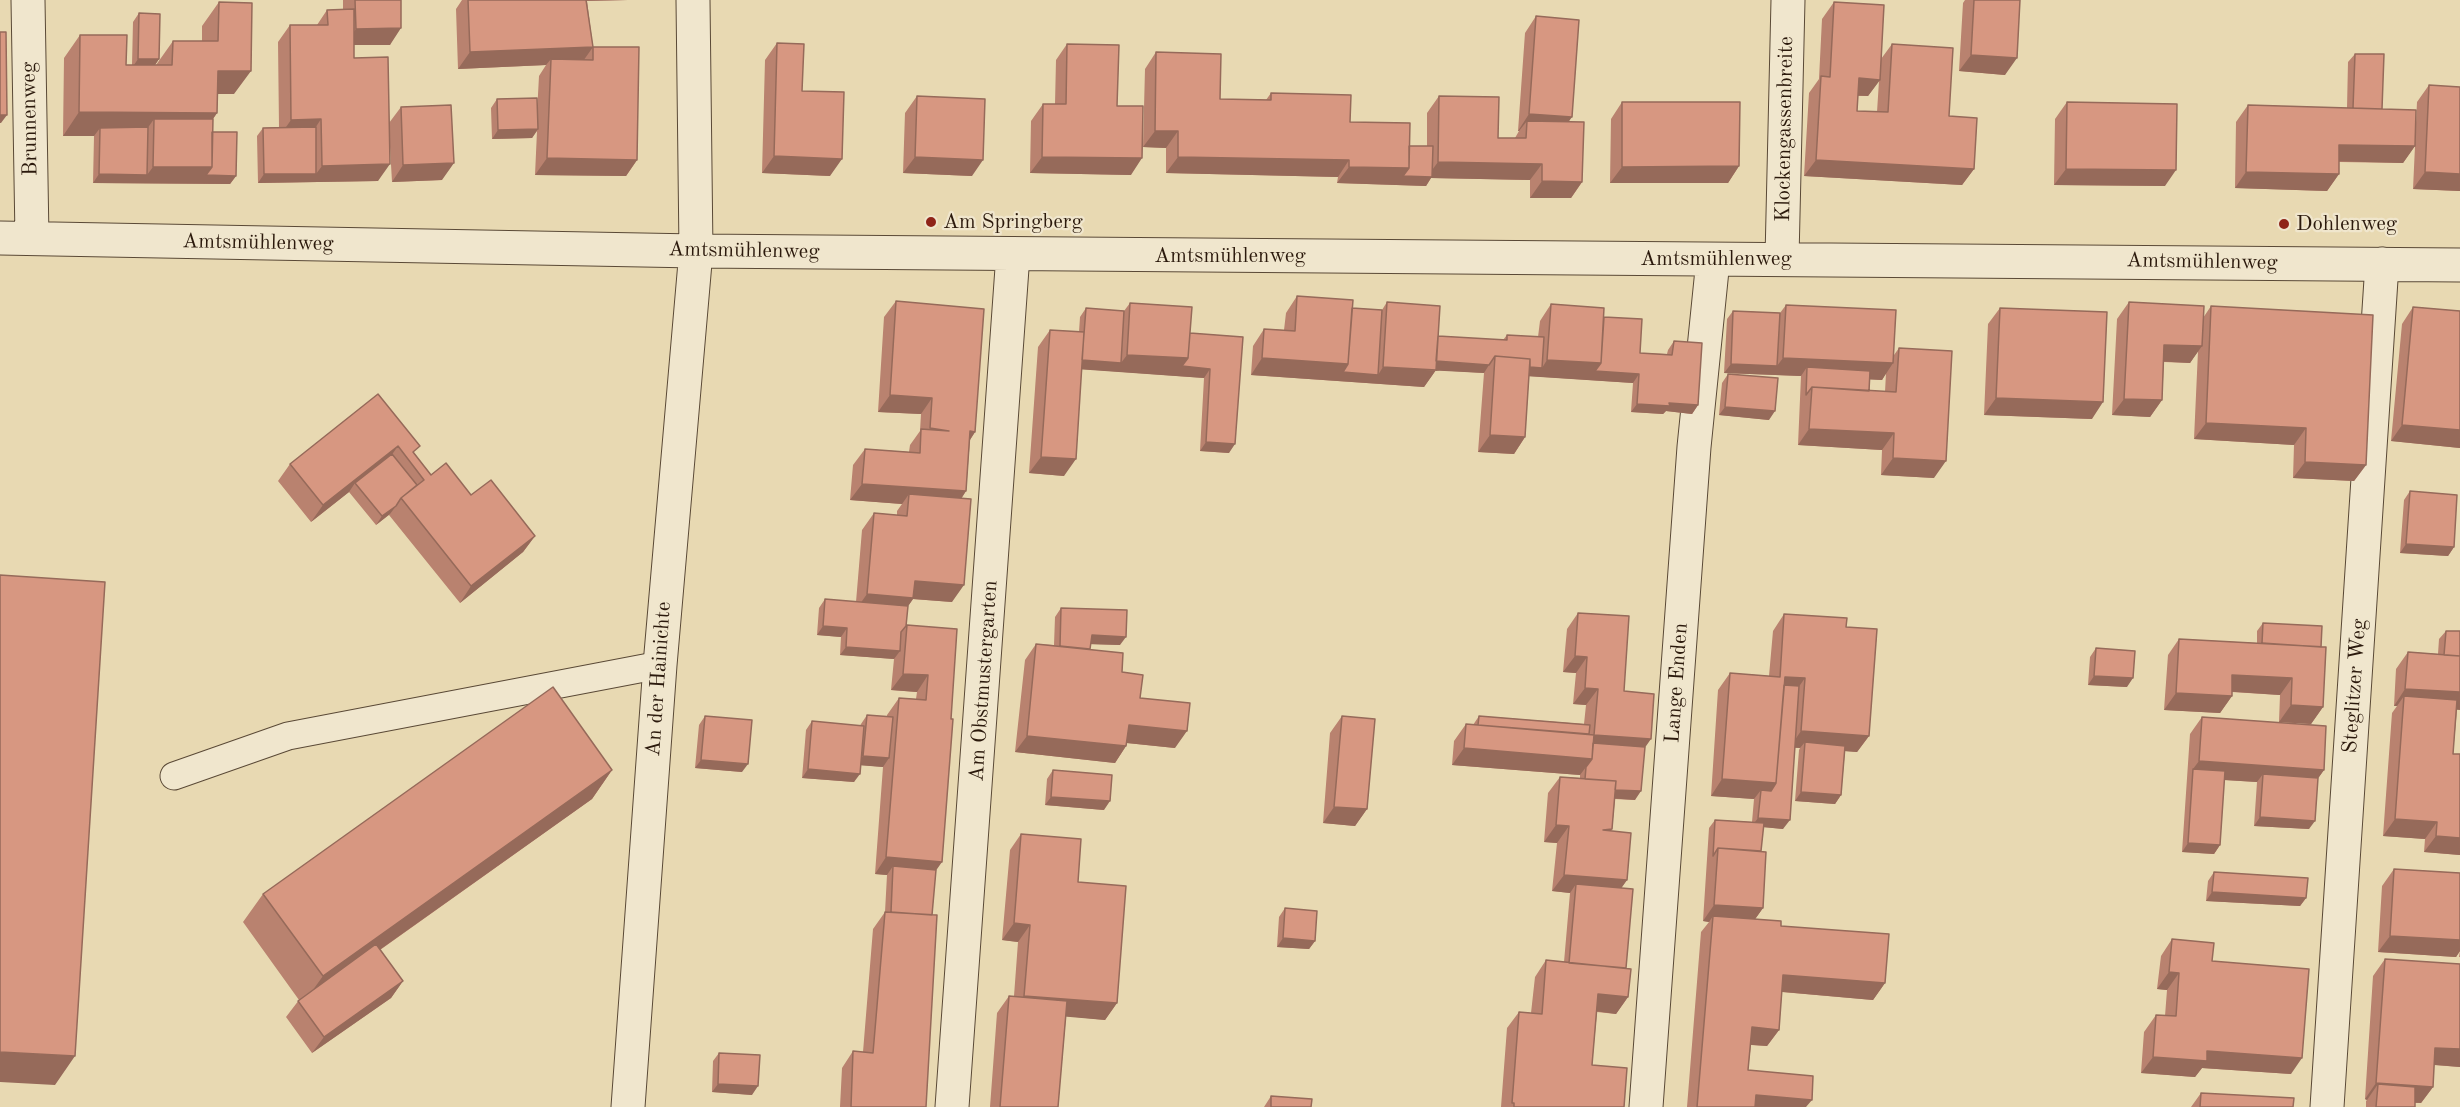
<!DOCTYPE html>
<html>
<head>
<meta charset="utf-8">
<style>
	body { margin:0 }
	canvas { display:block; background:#e8d9b2 }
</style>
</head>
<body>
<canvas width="2460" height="1107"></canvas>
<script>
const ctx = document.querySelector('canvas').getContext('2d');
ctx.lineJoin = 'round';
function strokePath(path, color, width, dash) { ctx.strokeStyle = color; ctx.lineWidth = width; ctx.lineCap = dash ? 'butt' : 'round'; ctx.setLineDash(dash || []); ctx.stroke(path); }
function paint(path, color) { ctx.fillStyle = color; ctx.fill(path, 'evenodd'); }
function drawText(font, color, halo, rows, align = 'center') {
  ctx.font = font + ' "Old Standard TT",serif'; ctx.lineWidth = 4.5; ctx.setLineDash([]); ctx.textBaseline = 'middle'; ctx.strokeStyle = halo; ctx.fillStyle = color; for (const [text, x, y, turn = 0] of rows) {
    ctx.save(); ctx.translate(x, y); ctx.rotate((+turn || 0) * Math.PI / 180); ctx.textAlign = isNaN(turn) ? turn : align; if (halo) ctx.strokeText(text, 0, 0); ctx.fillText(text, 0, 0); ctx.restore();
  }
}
const service = new Path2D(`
	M174,776L288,736L660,665`);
const minor = new Path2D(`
	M28,0L32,238
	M0,238L696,251L2460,265
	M1782,258L1788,0
	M628,1107L660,665L696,251L693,0
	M952,1107L1013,254
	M1646,1107L1694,447L1713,260
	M2327,1107L2382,264`);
strokePath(service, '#5a4936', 29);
strokePath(minor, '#5a4936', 35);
strokePath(service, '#f0e6cd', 27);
strokePath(minor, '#f0e6cd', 33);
paint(new Path2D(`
	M343,0H401L390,45H354V58L389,123L401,107L442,180L392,182L389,129L378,181L258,183L257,136L263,128L279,127L278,42L290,25H317L327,10H343Z
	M462,0H628L587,1L593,47L637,160L626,176L535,175L537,131L532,138L492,139L491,108L497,99L537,113L539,76L546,65L458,69L456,9Z
	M1965,0H2020L2005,75L1959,71L1963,3Z
	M219,2L234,94H218L217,113L213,119L212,132L236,176L230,184L93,183L94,136H63L64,58L80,35L126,65H132L133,22L139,13L159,59L155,65H156L173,41H202V26Z
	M1834,2L1881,59L1892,44L1949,116L1974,169L1962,185L1804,176L1809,93L1819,79L1822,19ZM1879,81L1877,112L1857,111L1858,96H1868Z
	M1536,16L1569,121L1582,182L1571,198H1530V180L1431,178L1426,186L1337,183L1338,177L1166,173V148L1143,147L1145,69L1156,52L1220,99L1266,100L1271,93L1350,122L1409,146H1427V113L1439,96L1498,138H1515L1519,131H1518L1525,33Z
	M777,43L802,91L830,176L762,173L765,60Z
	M1067,44L1117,106L1131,175L1030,173L1031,121L1043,104H1055L1056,60Z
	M2355,54L2382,109L2415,144L2417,102L2429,85L2460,191L2413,189L2415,146L2403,163L2339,162V174L2327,191L2235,188L2236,122L2248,105L2347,108L2348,62Z
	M917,96L972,176L903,173L905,113Z
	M1622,102L1739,166L1728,183H1610L1611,119Z
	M2067,102L2165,186L2054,185L2055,119Z
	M1297,296L1352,308L1382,310L1387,302L1438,336L1503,340L1507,335L1538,337L1540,321L1551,304L1604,317L1640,353L1667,354L1668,350L1674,341L1698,405L1692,414L1666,411L1663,414L1631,412L1633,383L1529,376L1525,437L1514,454L1478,452L1484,373L1436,370L1424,387L1251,375L1253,346L1264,329L1284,330L1286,313Z
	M896,301L975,432L970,440L966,491L961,499L952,602L913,599L908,606L906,626L957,629L932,915L926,1107H840L842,1068L853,1051L863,1052L873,929L885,912L887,875L875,874L883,767L861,765L854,782L802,778L806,730L812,721L860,726L861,724L867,715L887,717V715L899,698L916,699L917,692L891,690L894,659L840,655L841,637L817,635L819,608L825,599L856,602L862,530L874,513L897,515V511L902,504L850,500L853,465L865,449L909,452L910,445L920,431L921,414L878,412L884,317Z
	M2129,302L2203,318L2211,306L2366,465L2354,481L2293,478L2294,445L2194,439L2198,351L2190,363L2164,362L2162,400L2150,417L2112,415L2117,319Z
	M1130,303L1190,333L1243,337L1229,453L1200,451L1204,378L1082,369L1064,476L1029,473L1038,347L1050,330L1079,332L1080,317L1086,308L1124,311Z
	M1786,305L1894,355L1899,348L1934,478L1881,475L1882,450L1798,445L1801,376L1724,373L1727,319L1733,311L1780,313ZM1886,373L1885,392L1869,391L1870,379L1882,380Z
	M2413,307L2460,311V448L2391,441L2402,324Z
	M2000,308L2092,419L1984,415L1988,324Z
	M1728,374L1769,420L1719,415L1722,383Z
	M378,394L415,454L431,475L471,495L535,536L523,552L460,603L389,515L390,514L376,525L349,492L311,522L278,481L290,464Z
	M2410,491L2454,547L2448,556L2400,553L2404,500Z
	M1061,608L1120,645L1091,644L1090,649L1122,672L1175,748L1127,743L1126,746L1115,763L1015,752L1025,660L1036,644L1054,645L1055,617Z
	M1578,613L1624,691L1645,747L1635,800L1615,799L1612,829L1611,831L1627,880L1621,888L1628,997L1616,1014L1597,1012L1592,1065L1624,1107H1501L1507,1028L1519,1012L1531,1013L1535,977L1546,960L1564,962L1570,893L1552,891L1557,843L1544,842L1548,793L1560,777L1580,778V775L1452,765L1454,741L1466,724L1473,725L1479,716L1584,724L1586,705L1573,704L1576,673L1563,672L1567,629Z
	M1784,614L1846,627L1869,736L1857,752L1845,751L1841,795L1835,804L1795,801L1799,750L1800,748H1795L1783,829L1763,827L1761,851L1763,908L1755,919L1781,926L1885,983L1873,1000L1782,992L1779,1030L1767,1046L1751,1045L1748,1070L1806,1107H1687L1701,932L1709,922L1703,921L1709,828L1715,820L1752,822L1754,799L1711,796L1718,690L1730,673L1769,676L1773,631Z
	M2263,623L2321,647L2323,707L2311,724L2279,722L2280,695L2232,692V696L2220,713L2164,710L2168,655L2179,639L2257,643V631Z
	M2446,631L2457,710L2453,754L2460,855L2424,852L2425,839L2383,836L2392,713L2397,706H2394L2396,669L2408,652L2438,654L2439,639Z
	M2096,648L2127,687L2088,685L2090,657Z
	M705,716L742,772L695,768L699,725Z
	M1342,716L1367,809L1355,826L1323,823L1330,733Z
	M2202,717L2324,770L2318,778L2309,829L2254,826L2257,782L2224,780L2220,845L2214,854L2182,852L2190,734Z
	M612,770L592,799L380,950L403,981L391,998L312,1053L286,1017L299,1000L243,922L263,894Z
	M1053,770L1104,810L1045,805L1047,779Z
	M1021,834L1078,882L1117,1003L1105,1020L1066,1016L1058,1107H990L997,1013L1009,996H1014L1018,942L1002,940L1010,850Z
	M2394,869L2460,873V957H2459L2460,951L2456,957L2378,952L2382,886Z
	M2214,872L2306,898L2300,906L2206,901L2208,881Z
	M1285,908L1315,941L1309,949L1277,947L1279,917Z
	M2172,939L2212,961L2291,1074L2202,1068L2195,1077L2141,1073L2144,1032L2156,1015L2165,1016L2167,990L2157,989L2161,956Z
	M2385,959L2460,964V1067L2434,1065L2433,1087L2421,1103H2415V1107H2366V1101L2367,1100L2365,1099L2373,976Z
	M719,1053L752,1095L712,1092L713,1061Z
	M2201,1093L2293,1107H2191Z
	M1271,1096L1311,1107H1264Z`), '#b9826f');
paint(new Path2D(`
	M573,0H628L573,1Z
	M401,28L390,45H344L356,29Z
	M593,47L581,64L551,59L546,65L458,69L470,52Z
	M1971,55L2017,58L2005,75L1959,71Z
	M138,59H159L153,68H132Z
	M218,71H251L234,94H201Z
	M1859,78L1880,80L1868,96L1847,95Z
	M79,112L217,113L201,136L154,119L142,136L100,128L94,136H63Z
	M1529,114L1572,117L1560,134L1527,121L1519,131H1518Z
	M0,115H7L1,123H0Z
	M321,119L310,136L279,137L291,120Z
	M538,129L532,138L492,139L498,130Z
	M1155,131H1178L1166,148L1143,147Z
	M2339,145L2415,146L2403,163L2327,161Z
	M774,156L842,159L830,176L762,173Z
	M915,157L983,160L972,176L903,173Z
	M1042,157L1142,158L1131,175L1030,173Z
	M1178,157L1349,160L1338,177L1166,173Z
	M547,158L637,160L626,176L535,175Z
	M1816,160L1974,169L1962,185L1804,176Z
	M1438,162L1542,164L1530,180L1431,178L1426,186L1337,183L1349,167L1409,168L1427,177Z
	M454,163L442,180L392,182L403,165Z
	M390,164L378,181L258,183L264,174H316L322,166Z
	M1739,166L1728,183H1610L1622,167Z
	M153,167H212L236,176L230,184L93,183L99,174L147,175Z
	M2066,169L2176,170L2165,186L2054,185Z
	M2246,172L2339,174L2327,191L2235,188Z
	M2425,172L2460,174V191L2413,189Z
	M1542,181L1582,182L1571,198H1530Z
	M2164,345L2202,346L2190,363L2153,361Z
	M1127,355L1188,358L1210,369L1204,378L1076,369L1082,360L1121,363Z
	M1262,358L1348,364L1378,375L1383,367L1436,370L1424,387L1251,375Z
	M1783,358L1893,363L1882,380L1807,377V367L1801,376L1724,373L1731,364L1777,366Z
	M1547,360L1601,363L1639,374L1633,383L1494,374L1495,365L1542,368Z
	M1431,361L1489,365L1484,373L1425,370Z
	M890,395L932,398L921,414L878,412Z
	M1996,398L2103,402L2092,419L1984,415Z
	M2124,399L2162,400L2150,417L2112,415Z
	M1669,403L1698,405L1692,414L1666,411L1663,414L1631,412L1637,404Z
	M1725,407L1775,411L1769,420L1719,415Z
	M2206,423L2306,428L2294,445L2194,439Z
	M2402,425L2460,430V448L2391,441Z
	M1809,429L1894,433L1882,450L1798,445Z
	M970,431L975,432L964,449Z
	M1490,435L1525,437L1514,454L1478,452Z
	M1206,442L1235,444L1229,453L1200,451Z
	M398,446L386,463L355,483L349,492L311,522L323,505Z
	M1041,457L1076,459L1064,476L1029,473Z
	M1893,458L1946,461L1934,478L1881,475Z
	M2305,462L2366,465L2354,481L2293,478Z
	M862,484L966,491L955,508L909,494L902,504L850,500Z
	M396,506L390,514L376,525L382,516Z
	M535,536L523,552L460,603L471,586Z
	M2406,544L2454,547L2448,556L2400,553Z
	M915,581L964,585L952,602L913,599L902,615L855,611L867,594Z
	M823,626L847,628L841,637L817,635Z
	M1092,635L1126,637L1120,645L1086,644Z
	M846,647L900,651L894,659L840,655Z
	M1575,656L1587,657L1576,673L1563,672Z
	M903,674L928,675L917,692L891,690Z
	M2232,675L2292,678L2280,695L2221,691Z
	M2094,676L2133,678L2127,687L2088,685Z
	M1785,677L1805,678L1793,695L1779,685Z
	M1585,688L1598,689L1586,705L1573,704Z
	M2405,689L2460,692V710L2403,706L2404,696L2397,706H2394Z
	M2176,693L2232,696L2220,713L2164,710Z
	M2291,705L2323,707L2311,724L2279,722Z
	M1129,725L1187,731L1175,748L1117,742Z
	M1801,731L1869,736L1857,752L1804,748L1805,742L1800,748L1790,747Z
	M1594,735L1651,739L1639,756L1587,752Z
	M1027,736L1126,746L1115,763L1015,752Z
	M1464,748L1592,759L1580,775L1452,765Z
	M863,756L889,758L883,767L857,765Z
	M701,760L748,764L742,772L695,768Z
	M2199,761L2324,770L2312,787L2263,774L2257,782L2193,778V769Z
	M808,769L860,774L854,782L802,778Z
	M612,770L592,799L302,1005L323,976Z
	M1722,779L1776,783L1765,800L1761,790L1754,799L1711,796Z
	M1585,787L1641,791L1635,800L1579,796Z
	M1801,792L1841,795L1835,804L1795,801Z
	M1051,797L1110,801L1104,810L1045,805Z
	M1334,807L1367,809L1355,826L1323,823Z
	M2260,817L2315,821L2309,829L2254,826Z
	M1758,818L1790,820L1783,829L1752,826Z
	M2395,819L2437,822L2425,839L2383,836Z
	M1556,825L1569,826L1557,843L1544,842Z
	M2436,836L2460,838V855L2424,852Z
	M2188,843L2220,845L2214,854L2182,852Z
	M886,857L942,862L930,879L893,866L887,875L875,874Z
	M1564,875L1627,880L1615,897L1576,884L1570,893L1552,891Z
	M2212,892L2306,898L2300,906L2206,901Z
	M1714,905L1763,908L1751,925L1713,916L1709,922L1703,921Z
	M1014,923L1030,925L1018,942L1002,940Z
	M2390,936L2460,940V951L2456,957L2378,952Z
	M1283,938L1315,941L1309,949L1277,947Z
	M2169,972L2179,973L2167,990L2157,989Z
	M1783,975L1885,983L1873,1000L1772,991Z
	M403,981L391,998L312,1053L324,1037Z
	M1598,994L1628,997L1616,1014L1587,1010Z
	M1024,996L1117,1003L1105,1020L1012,1012Z
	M1752,1027L1779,1030L1767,1046L1740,1044Z
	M2435,1048L2460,1049V1067L2424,1064Z
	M2207,1051L2302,1058L2291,1074L2202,1068L2195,1077L2141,1073L2153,1057Z
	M0,1052L75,1056L55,1085L0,1082Z
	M2376,1083L2433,1087L2421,1103L2377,1100L2378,1084L2367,1100L2365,1099Z
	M718,1084L758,1086L752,1095L712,1092Z
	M1756,1095L1812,1100L1806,1107H1748Z`), '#966a5a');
const building = new Path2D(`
	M355,0H401V28L356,29Z
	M468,0H586L593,47L470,52Z
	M1974,0H2020L2017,58L1971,55Z
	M219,2L252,3L251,71H218L217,113L79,112L80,35H127L126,65H172L173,41H218Z
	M1834,2L1884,5L1880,80L1859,78L1857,111L1888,112L1892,44L1953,48L1949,116L1977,118L1974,169L1816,160L1821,76L1830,77Z
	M354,9V58L388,57L390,164L322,166L321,119L291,120L290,25H328L327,10Z
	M139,13L160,14L159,59H138Z
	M1536,16L1579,20L1572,117L1529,114Z
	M0,32H6L7,115H0Z
	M777,43L804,44L802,91L844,92L842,159L774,156Z
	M1067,44L1119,45L1117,106H1143L1142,158L1042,157L1043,104H1066Z
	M593,47H639L637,160L547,158L551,59L593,60Z
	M1156,52L1221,54L1220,99L1271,100V93L1351,95L1350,122L1410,123L1409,168L1349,167V160L1178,157V131H1155Z
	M2355,54H2384L2382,109L2353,108Z
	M2429,85L2460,87V174L2425,172Z
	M917,96L985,99L983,160L915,157Z
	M1439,96L1499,97L1498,138H1526L1527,121L1584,122L1582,182L1542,181V164L1438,162Z
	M537,98L538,129L498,130L497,99Z
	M1622,102H1740L1739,166L1622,167Z
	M2067,102L2177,104L2176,170L2066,169Z
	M451,105L454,163L403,165L401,107Z
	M2248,105L2416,110L2415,146L2339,145V174L2246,172Z
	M154,119H213L212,167H153Z
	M148,127L147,175L99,174L100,128Z
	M316,127V174H264L263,128Z
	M212,132H237L236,176L206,175L212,167Z
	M1409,146H1433L1432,177L1403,176L1409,168Z
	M1297,296L1353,300L1348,364L1262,358L1264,329L1295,331Z
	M896,301L984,309L975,432L970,431L966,491L862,484L865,449L920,453L921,429L949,431L930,428L932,398L890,395Z
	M1387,302L1440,306L1436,370L1383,367Z
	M2129,302L2204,306L2202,346L2164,345L2162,400L2124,399Z
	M1130,303L1192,307L1188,358L1127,355Z
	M1551,304L1604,308L1601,363L1547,360Z
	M1786,305L1896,310L1893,363L1783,358Z
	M2211,306L2373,315L2366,465L2305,462L2306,428L2206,423Z
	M2413,307L2460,311V430L2402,425Z
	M1086,308L1124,311L1121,363L1082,360Z
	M1352,308L1382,310L1378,375L1343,372L1348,364Z
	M2000,308L2107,312L2103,402L1996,398Z
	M1733,311L1780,313L1777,366L1731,364Z
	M1604,317L1642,319L1640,353L1672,355L1674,341L1702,343L1698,405L1669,403L1670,406L1637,404L1639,374L1595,371L1601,363Z
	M1050,330L1084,332L1076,459L1041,457Z
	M1190,333L1243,337L1235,444L1206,442L1210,369L1182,366L1188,358Z
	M1507,335L1544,337L1542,368L1530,367V359L1495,356L1489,365L1436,361L1438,336L1507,340Z
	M1899,348L1952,351L1946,461L1893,458L1894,433L1809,429L1812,387L1896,392Z
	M1495,356L1530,359L1525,437L1490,435Z
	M1807,367L1870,371L1869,391L1812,387L1806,395Z
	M1728,374L1778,378L1775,411L1725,407Z
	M378,394L420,446L413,452L431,475L446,463L471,495L491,480L535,536L471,586L401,498L424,480L398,446L323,505L290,464Z
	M392,454L417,485L401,498L396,506L382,516L355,483Z
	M2410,491L2457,495L2454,547L2406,544Z
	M909,494L971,499L964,585L915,581L913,598L867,594L874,513L907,516Z
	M0,575L105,582L75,1056L0,1052Z
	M825,599L908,606L906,626L901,632L900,651L846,647L847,628L823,626Z
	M1061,608L1127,610L1126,637L1092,635L1090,649L1060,646Z
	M1578,613L1629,616L1624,691L1654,694L1651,739L1594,735L1598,689L1585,688L1587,657L1575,656Z
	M1784,614L1847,618L1846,627L1877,629L1869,736L1801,731L1805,678L1785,677L1776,783L1722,779L1730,673L1780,677Z
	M2263,623L2322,626L2321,647L2262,643Z
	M907,625L957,629L951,719H953L942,862L886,857L899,698L926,700L928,675L903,674Z
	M2446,631H2460V656L2444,655Z
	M2179,639L2326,647L2323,707L2291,705L2292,678L2232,675V696L2176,693Z
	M1036,644L1123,653L1122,672L1143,675L1140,698L1190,703L1187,731L1129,725L1126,746L1027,736Z
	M2096,648L2135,651L2133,678L2094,676Z
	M2408,652L2460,656V692L2405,689Z
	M1784,685L1799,686L1790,820L1758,818L1761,790L1771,791L1776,783Z
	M553,687L612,770L323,976L263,894Z
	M2404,696L2457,700L2453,754H2460V838L2436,836L2437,822L2395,819Z
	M867,715L893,717L889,758L863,756Z
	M705,716L752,720L748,764L701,760Z
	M1342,716L1375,719L1367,809L1334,807Z
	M1479,716L1590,725L1589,734L1478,725Z
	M2202,717L2326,726L2324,770L2199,761Z
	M812,721L864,726L860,774L808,769Z
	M1466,724L1594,735L1592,759L1464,748Z
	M1805,742L1845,746L1841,795L1801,792Z
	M1593,743L1645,747L1641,791L1615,790L1616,781L1585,779L1586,767L1592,759Z
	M2193,769L2225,771L2220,845L2188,843Z
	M1053,770L1112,775L1110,801L1051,797Z
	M2263,774L2318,778L2315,821L2260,817Z
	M1560,777L1616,781L1612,829L1603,830L1631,833L1627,880L1564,875L1569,826L1556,825Z
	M1715,820L1764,823L1761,851L1718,848L1713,856Z
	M1021,834L1081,839L1078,882L1126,886L1117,1003L1024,996L1030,925L1014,923Z
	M1718,848L1766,852L1763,908L1714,905Z
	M893,866L936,870L932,915L891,912Z
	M2394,869L2460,873V940L2390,936Z
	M2214,872L2308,878L2306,898L2212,892Z
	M1576,884L1633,889L1626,968L1569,963Z
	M1285,908L1317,911L1315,941L1283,938Z
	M885,912L937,915L926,1107H851L853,1051L873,1053Z
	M1713,916L1781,921V926L1889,934L1885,983L1783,975L1779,1030L1752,1027L1748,1070L1813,1076L1812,1100L1756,1095L1755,1107H1697Z
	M2172,939L2214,943L2212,961L2309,969L2302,1058L2207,1051V1061L2153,1057L2156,1015L2176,1016L2179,973L2169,972Z
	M376,944L403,981L324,1037L298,1001Z
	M2385,959L2460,964V1049L2435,1048L2433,1087L2376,1083Z
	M1546,960L1631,969L1628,997L1598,994L1592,1065L1627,1068L1624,1107H1514V1103H1512L1519,1012L1542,1014Z
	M1009,996L1067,1001L1058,1107H1000Z
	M719,1053L760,1055L758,1086L718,1084Z
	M2378,1084L2415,1087V1107H2376Z
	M2201,1093L2294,1098L2293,1107H2200Z
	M1271,1096L1312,1099L1311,1107H1271Z`);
paint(building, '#d79781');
strokePath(building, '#966a5a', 1.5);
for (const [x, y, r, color] of [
	[931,222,6,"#8f2418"],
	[2284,224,6,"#8f2418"]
]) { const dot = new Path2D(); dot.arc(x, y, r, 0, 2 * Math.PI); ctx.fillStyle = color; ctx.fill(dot); strokePath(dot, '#f0e6cd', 2); }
drawText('21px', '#2b190c', '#f0e6cd', [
	["Brunnenweg",30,119,-91],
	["Klockengassenbreite",1785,129,-89],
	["Amtsmühlenweg",258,243,1],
	["Amtsmühlenweg",744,251,1],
	["Amtsmühlenweg",1230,256],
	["Amtsmühlenweg",1716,259],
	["Amtsmühlenweg",2202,262,1],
	["An der Hainichte",659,679,-86],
	["Am Obstmustergarten",984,681,-86],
	["Lange Enden",1677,683,-86],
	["Steglitzer Weg",2355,686,-86]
]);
drawText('21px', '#2b190c', '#f0e6cd', [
	["Am Springberg",943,222],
	["Dohlenweg",2296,224]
], 'left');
</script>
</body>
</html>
